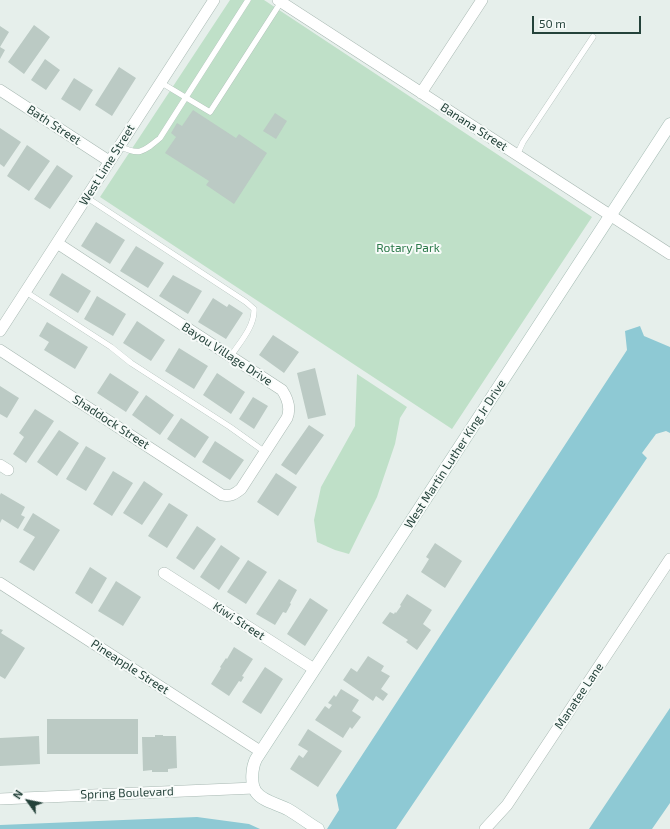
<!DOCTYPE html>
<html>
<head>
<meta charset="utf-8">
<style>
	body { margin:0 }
	#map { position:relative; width:670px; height:829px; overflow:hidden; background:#e6efeb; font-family:"Exo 2",sans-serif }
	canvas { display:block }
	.north { position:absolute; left:8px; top:781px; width:40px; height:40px; -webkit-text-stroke:3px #f7fbf9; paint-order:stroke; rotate:303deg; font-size:11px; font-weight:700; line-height:16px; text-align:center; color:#24423a }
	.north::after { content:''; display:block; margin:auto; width:14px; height:18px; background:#24423a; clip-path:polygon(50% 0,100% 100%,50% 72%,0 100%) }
	.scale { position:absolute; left:532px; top:16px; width:109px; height:18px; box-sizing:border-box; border:2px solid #24423a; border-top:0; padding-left:5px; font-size:12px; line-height:14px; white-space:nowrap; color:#24423a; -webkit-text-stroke:3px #f7fbf9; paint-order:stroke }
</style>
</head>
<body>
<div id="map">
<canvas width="670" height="829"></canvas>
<div class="north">N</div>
<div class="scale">50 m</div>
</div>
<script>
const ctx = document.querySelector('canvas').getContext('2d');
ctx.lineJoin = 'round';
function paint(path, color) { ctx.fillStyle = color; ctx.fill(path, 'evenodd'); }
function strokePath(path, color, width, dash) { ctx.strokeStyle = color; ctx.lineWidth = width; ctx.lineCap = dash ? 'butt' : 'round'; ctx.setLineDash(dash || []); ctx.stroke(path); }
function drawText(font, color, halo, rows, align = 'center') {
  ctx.font = font + ' "Exo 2",sans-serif'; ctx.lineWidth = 4; ctx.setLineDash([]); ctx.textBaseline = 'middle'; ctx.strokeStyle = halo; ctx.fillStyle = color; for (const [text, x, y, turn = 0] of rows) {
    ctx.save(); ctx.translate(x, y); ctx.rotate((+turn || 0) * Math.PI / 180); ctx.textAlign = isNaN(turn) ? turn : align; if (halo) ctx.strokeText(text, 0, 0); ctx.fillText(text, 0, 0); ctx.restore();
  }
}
paint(new Path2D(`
	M230,0H264L592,217L452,429L100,197Z
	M357,374L407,407L400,418L395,444L377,497L349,554L335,550L317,542L314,520L321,487L355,426Z`), '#bfe0c8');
paint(new Path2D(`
	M640,326L644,336L670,347V433L666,431L656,434L642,453L647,458L396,829H327L339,810L336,795L627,350L625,331Z
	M670,708V803L652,829H589Z
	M197,817L249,824L260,829H0V825Z`), '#8ec9d4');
paint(new Path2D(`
	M34,25L50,37L24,74L8,62Z
	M0,26L9,32L0,47Z
	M0,47L5,50L0,59Z
	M45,59L60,70L46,90L31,80Z
	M119,67L136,78L112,116L95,105Z
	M74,78L93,90L80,111L61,99Z
	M193,110L236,138L239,134L267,153L234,204L206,185L209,181L165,153L176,137L171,133L177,123L182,126Z
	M275,113L287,121L276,139L263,131Z
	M0,128L21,142L4,167L0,164Z
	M27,145L50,161L29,191L7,176Z
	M57,165L73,176L50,209L34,199Z
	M96,222L125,240L110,264L81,246Z
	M136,246L164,263L148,288L120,271Z
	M62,273L91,291L78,313L49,295Z
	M173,275L202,291L188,314L159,296Z
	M97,296L126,314L113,336L84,319Z
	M213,298L227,307L229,304L243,313L226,339L198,322Z
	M137,321L165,340L151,361L123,343Z
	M47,322L88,347L75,369L44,350L49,342L39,336Z
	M273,335L299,352L284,373L259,355Z
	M179,348L208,366L194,389L165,371Z
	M315,368L326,415L308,419L297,373Z
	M110,373L139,392L126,412L97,393Z
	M217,373L245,392L231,414L203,395Z
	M0,386L19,398L7,418L0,414Z
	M146,395L174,415L160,435L132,415Z
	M253,397L268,406L254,429L239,419Z
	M35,409L54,421L26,463L13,454L24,437L19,433Z
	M181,418L209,437L195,458L167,439Z
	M309,425L324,435L296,475L281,465Z
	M59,430L79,443L57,476L37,462Z
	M215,441L244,460L230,480L202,462Z
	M86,446L106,458L86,491L66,479Z
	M113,471L133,483L112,516L93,504Z
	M276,473L297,487L278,516L257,502Z
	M144,481L163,494L142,525L123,513Z
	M1,493L25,507L21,515L25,517L18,529L2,519L0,523V495Z
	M169,503L188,515L167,548L148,536Z
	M33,513L60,530L34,571L19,562L35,537L23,530Z
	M197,526L216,539L194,570L176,558Z
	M435,543L462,561L445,588L421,572L429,559L426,557Z
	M221,545L240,558L219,590L200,577Z
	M248,560L267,572L246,604L227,592Z
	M90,567L107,578L92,604L75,593Z
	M279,579L297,590L290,603L291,604L286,613L283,612L275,625L256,614Z
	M116,581L141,597L123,626L98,611Z
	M407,594L432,610L423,624L431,630L417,650L406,642L408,640L382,623L390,612L394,614L395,612L396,613L401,606L400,605Z
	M310,598L328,610L305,646L287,634Z
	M0,629L3,630L1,633L25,648L5,679L0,676Z
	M234,647L253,659L242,676L244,677L241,682L239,681L229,696L211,684L221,668L220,667L226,658L227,659Z
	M368,656L384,666L381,671L390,676L381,689L388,694L383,701L376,696L373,701L343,680L351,668L357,672Z
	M265,667L283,679L261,714L242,702Z
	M341,689L359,700L352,711L361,717L352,729L350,727L343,738L315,720L325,706L329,709L332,705L328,703L334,695L336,697Z
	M47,719H138V754H47Z
	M308,729L342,751L318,787L290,769L299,755L303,758L308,751L298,745Z
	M155,735H163V736H176L177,768L168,769V772H152V770L143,771L142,737H155Z
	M39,736L40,764L0,766V738Z`), '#bbcac4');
const lane = new Path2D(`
	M160,82L210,112L281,2
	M119,146C140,156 143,152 160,138L248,0
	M517,155L523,142L593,37
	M86,197L246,302L254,309C255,326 240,342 231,356
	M26,292L111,347L131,363L230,427L265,452`);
const street = new Path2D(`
	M278,0L670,254
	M0,90L109,161
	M421,93L482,0
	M0,331L214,0
	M0,350L222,495C230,497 235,494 241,489L287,418C291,408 288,399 282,390L57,243
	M0,465L8,470
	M164,573L314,669
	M0,583L260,751
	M0,799L254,788
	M485,829L507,805L670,559`);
const secondary = new Path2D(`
	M318,829C308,823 299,816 289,810C279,804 263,802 256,792C250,784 252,767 256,759L670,124`);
strokePath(lane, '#a8b8b2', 6);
strokePath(street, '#a8b8b2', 12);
strokePath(secondary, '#a4bbb3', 13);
strokePath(lane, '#fff', 5.5);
strokePath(street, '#fff', 11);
strokePath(secondary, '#fff', 12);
drawText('12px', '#24423a', '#f7fbf9', [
	["Bath Street",54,125,33],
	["Banana Street",474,127,33],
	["West Lime Street",107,165,-58],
	["Bayou Village Drive",227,354,33],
	["Shaddock Street",111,422,33],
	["West Martin Luther King Jr Drive",455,454,-57],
	["Kiwi Street",239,621,33],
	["Pineapple Street",130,667,33],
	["Manatee Lane",579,696,-56],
	["Spring Boulevard",127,793,-2]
]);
drawText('12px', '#2d7a4b', '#f7fbf9', [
	["Rotary Park",408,248]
]);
</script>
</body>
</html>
